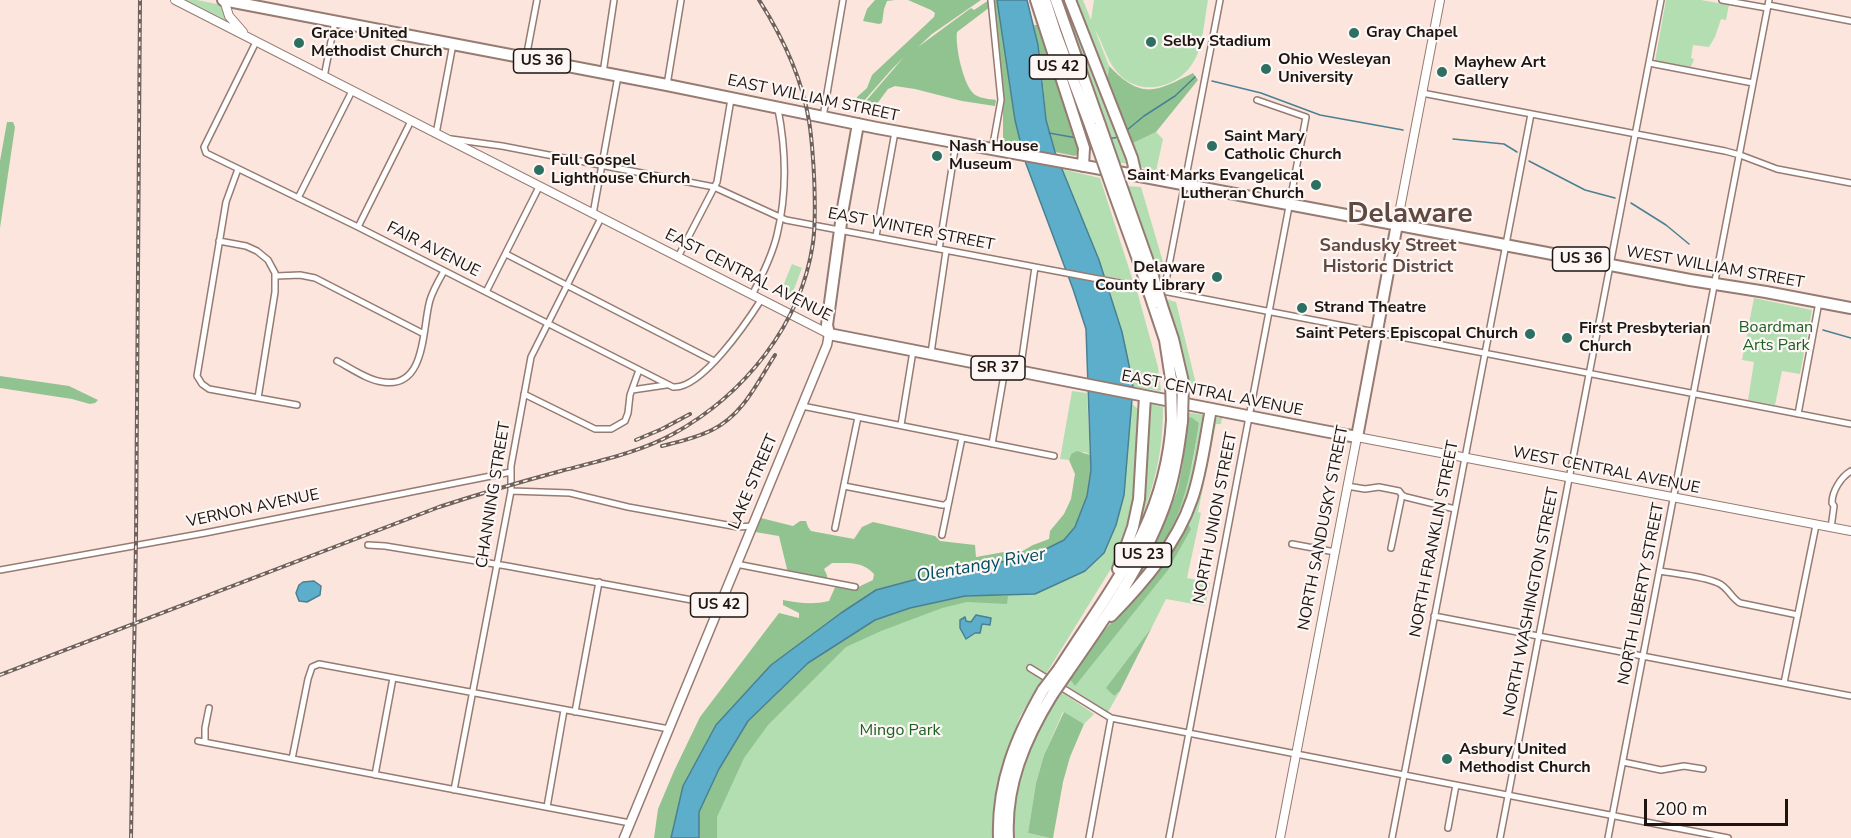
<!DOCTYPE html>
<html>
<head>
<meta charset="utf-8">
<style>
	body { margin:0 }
	#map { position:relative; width:1851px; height:838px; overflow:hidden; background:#fce5dc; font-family:"Nunito Sans",sans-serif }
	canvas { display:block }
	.scale { position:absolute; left:1644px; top:799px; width:144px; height:27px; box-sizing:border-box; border:3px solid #1e1410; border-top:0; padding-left:8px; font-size:18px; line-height:21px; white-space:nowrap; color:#1e1410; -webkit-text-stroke:4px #fcf6f4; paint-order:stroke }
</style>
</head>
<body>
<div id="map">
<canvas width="1851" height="838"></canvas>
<div class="scale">200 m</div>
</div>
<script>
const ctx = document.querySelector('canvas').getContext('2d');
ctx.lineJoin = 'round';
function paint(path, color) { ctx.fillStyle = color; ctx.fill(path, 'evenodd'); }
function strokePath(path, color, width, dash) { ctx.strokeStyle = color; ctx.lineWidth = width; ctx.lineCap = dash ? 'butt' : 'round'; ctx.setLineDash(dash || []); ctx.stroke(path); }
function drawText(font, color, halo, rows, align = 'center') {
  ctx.font = font + ' "Nunito Sans",sans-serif'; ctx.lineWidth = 4.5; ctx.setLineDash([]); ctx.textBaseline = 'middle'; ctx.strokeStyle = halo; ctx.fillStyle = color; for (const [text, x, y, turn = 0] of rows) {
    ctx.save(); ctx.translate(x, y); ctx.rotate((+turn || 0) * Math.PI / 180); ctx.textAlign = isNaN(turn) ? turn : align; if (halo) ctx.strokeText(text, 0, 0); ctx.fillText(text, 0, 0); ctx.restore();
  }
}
paint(new Path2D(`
	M180,0H197L222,5L240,33Z
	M1062,0H1067L1125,147L1128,164L1116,162Z
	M1075,0H1083L1091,20L1094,0H1208C1205,17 1203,40 1197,55C1184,87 1141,100 1117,72C1107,61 1103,43 1095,30L1109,66L1107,84Z
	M1666,0H1701L1729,5L1726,20L1721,19L1715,37L1709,47L1693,45L1691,58L1694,59L1691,67L1655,61Z
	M1156,132L1163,139L1156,171L1141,167L1131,144Z
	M1061,169L1100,178L1133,281L1104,276Z
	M1125,186L1141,187L1163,262L1159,282Z
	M792,264L802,268L790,300L779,296Z
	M1108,287L1137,291L1158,367L1161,391L1133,387L1122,332Z
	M1162,298L1176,302L1195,380L1193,393L1186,394Z
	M1754,298L1812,310L1800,374L1782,371L1775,405L1748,400L1754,362L1742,360Z
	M1072,391L1087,393L1090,455L1085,452L1071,454L1069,460L1060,459Z
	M1131,403L1140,411L1134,506L1117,559L1020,716L1002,766L996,797L995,838H699L719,769L748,721L875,620L965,596L1035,594L1086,571L1104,553L1116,525L1124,495Z
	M1150,404L1163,407C1163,458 1153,489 1135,536L1148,414Z
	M1184,412L1205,415L1193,486L1172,538L1116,607L1183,432V462L1178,489L1153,551L1162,545L1173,524L1183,498L1193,461L1199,423L1184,415Z
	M1217,418H1222L1221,424H1216L1198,512L1201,513L1187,578L1210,583L1205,606L1166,599L1152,627L1107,688L1114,696L1120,691L1108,712L1064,684L1069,678L1075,685L1186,527L1212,423Z
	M1060,691L1094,714L1084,724L1063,712L1044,755L1036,783L1028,833L1050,838H1014C1014,822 1013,806 1016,791C1022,755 1042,722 1060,691Z`), '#b2deb2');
paint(new Path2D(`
	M875,0H895L887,1L884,9L882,23L879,24L863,21L867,9Z
	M908,0H981L932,34L918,47L971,8L974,10L989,0L990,7L957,32C955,46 963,83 973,93C977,98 989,99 996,100L995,106L962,101L915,89L895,86L888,89L873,109L869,107L866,101L904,57L892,69L863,102L857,101V97L867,88L872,75L934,17L935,13L931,10Z
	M992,0H997L999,6L1015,120L1022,148L1004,145L1003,142V93Z
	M1034,25H1040L1080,151L1075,156L1055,152L1046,120L1042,72Z
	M1109,66C1142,100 1155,92 1193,73L1198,80L1156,132L1131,144L1107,84Z
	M7,122H13L15,127L0,228V161Z
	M0,376L69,386L98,400L95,403L90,404L72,399L0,388Z
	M1184,415L1192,418L1199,423C1192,468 1184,517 1156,554L1153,551L1178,489L1183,462Z
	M1077,451L1090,455L1091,470L1087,496L1075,527L1064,540L1043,551L976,569L921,578L876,590L683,786L671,838H654L658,809L674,771L700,717L779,613L799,618V613L783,605V600C799,603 812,605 829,601L836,585L856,588L873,580L874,574C863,561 848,563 832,563L824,569L827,575V581L787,573V569L779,536L755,532L761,518L793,526L800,521H806L808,527L811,531L854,539L862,527L873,522L935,536L940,541L975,545L976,557L1004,552L1019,553L1033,545L1049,539L1050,531L1064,514L1071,499L1075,474L1069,460L1071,454Z
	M1189,525L1191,529L1168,570L1075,686L1069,678L1104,631L1157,569L1186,527Z
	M965,596H1008L1007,604L967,602L942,608L881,631L846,647L768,725L744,758L717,817V838H699V812L719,769L748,721L808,663L875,620L910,608Z
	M1152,627L1120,691L1114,696L1106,688Z
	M1064,712L1084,724L1070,757L1063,782L1053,838H1050L1028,833L1036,783L1044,755Z`), '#91c391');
const water = new Path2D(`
	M997,0H1027L1038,45L1046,120L1055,152L1099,260L1122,332L1129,365L1133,387L1124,495L1116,525L1104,553L1085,571L1035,594L965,596L910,608L875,620L808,663L748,721L719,769L699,812V838H671L683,786L716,725L771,665L841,613L876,590L921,578L976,569L1042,551L1064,540L1075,527L1087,496L1091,470L1086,329L1073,289L1025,161L1015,120Z
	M314,581L321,586L320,595L307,602L299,601L296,593L299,585L303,582Z
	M976,615L991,618L990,625L982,624L980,633H975L966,639L960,628V620L965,617L966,621L971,622Z`);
paint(water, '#5daeca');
strokePath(water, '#4a8092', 1.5);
strokePath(new Path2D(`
	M1212,81L1261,93L1320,115L1403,130
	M1127,130L1144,116L1175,96L1195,77
	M1049,133L1077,138
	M1109,138H1115L1118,136
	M1453,139L1504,144L1517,152
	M1529,161L1585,190L1615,198
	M1631,203L1666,225L1689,244
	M1823,330L1851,338`), '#4a8092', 1.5);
const street = new Path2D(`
	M991,0L1001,100L992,150
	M1722,0L1767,8
	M1768,5L1851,21
	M256,42L204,147L206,153L358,227L673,387C701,390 747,322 761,300
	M526,58L537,0
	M1649,63L1753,83
	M603,73L614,0
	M324,77L335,21
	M667,85L681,0
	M1422,93L1725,151L1740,155L1777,169L1851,183
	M823,117L843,0
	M436,134L453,44
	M451,139L502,146L714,187L786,220L1146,288
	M238,169L226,202L197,376L202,384L209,389L297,405
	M298,198L352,91
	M593,214L618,76
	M358,227L411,121
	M876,236L895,132
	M219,241L246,246L257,251L268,260L275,273V292L258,398
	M939,249L956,143
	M506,254L714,361
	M678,257L717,182L731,99
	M276,276L300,275L315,278L424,334
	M1158,290L1851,424
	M1164,291L1220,0
	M486,292L539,187
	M752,295C762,276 772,256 777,235C787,194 786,150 778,109
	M931,353L946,251
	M337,361C351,368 367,380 383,382C427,389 422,327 430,300C433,290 439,280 444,271
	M1020,372L1035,267
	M632,390L666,385
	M524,394L595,429H611L625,421L628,413L630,395L639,370
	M802,406L1054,456
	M1798,414L1819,302
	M901,425L913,351
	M992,444L1005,369
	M844,486L942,505H945L949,501
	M1347,486L1365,489L1379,487L1399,491L1402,495L1406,497L1455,509
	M511,491L570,493L628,507L738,527L752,526
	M835,528L858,417
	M1831,528L1834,506L1832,503C1832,491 1841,477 1851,471
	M942,535L962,438
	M1292,544L1335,552
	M368,545L385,546L507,566L719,605
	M1391,548L1402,495
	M736,564L855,587
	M0,570L205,533L511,472
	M1660,571C1677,574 1703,576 1718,583C1728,587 1731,598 1740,603L1798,615
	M1434,616L1851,696
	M1030,668L1111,718L1728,838
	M1784,683L1816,525
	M575,712L599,582
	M198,741L630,823
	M205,742V728L209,708
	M292,759L308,679L312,667L319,664L669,729
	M1623,762L1661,770L1684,766L1703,769
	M375,775L393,678
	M454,790L511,491V466L531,357L601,218
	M547,807L564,710
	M1448,828L1456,785
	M1089,838L1111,718
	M1169,838L1306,117L1257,100
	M1392,838L1531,114
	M1500,838L1661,0
	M1608,838L1769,0`);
const secondary = new Path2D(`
	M175,0L829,334
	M224,0L229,16L243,32
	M1397,224L1440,0
	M1280,838L1357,437L1851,531`);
const primary = new Path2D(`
	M624,838L827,345L829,334`);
const highway = new Path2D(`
	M223,0L667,85L877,128L1145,177L1690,280L1766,292L1851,308
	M1036,0L1084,148L1083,166
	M1045,0L1056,34L1090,125
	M1056,0L1100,125
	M1070,0L1132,158L1136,175
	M858,124L843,208L827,325L829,334L1324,431L1357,437L1397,224
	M1123,191L1151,270
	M1114,193L1141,268
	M1153,304L1165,340L1171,379
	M1162,306L1173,339L1183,382
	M1118,569L1133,527L1139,499L1145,396
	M1111,616C1143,583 1177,544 1192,499C1202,470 1205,439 1211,409
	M1059,669C1112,586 1166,523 1172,420
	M1067,673C1105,618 1146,562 1167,498C1175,473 1179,447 1182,421
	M999,838C997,783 1016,737 1043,690
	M1008,838C1005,785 1025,739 1052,695`);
strokePath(street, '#967b72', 8);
strokePath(secondary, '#967b72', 10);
strokePath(primary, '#967b72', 11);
strokePath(highway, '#967b72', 14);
strokePath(street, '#fff', 5);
strokePath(secondary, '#fff', 8);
strokePath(primary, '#fff', 8);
strokePath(highway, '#fff', 10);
const rail = new Path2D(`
	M636,440L662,429L690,414
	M662,446C678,442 696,438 712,430C743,415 757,383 775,355
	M0,675L439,507C479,494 520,482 561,471C598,461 638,453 673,434C744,395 801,325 813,243C816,221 815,198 814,175C813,157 812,139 809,121C802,78 782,36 759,0
	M131,838L136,540L140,0`);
strokePath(rail, '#70615b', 4);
strokePath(rail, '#fcf6f4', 1.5, [4.5]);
const highwayBridge = new Path2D(`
	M1090,125L1114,193
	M1100,125L1123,191
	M1141,268L1153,304
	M1151,270L1162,306
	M1171,379L1172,420
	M1182,421L1183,382
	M1043,690L1059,669
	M1052,695L1067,673`);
strokePath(highwayBridge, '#967b72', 14, []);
strokePath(highwayBridge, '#fff', 10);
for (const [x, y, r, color] of [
	[1354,33,6,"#2d6f60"],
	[1151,42,6,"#2d6f60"],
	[299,43,6,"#2d6f60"],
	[1266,69,6,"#2d6f60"],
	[1442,72,6,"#2d6f60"],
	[1212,146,6,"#2d6f60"],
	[937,156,6,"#2d6f60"],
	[539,170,6,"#2d6f60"],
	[1316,185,6,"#2d6f60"],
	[1217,277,6,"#2d6f60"],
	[1302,308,6,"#2d6f60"],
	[1530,334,6,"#2d6f60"],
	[1567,338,6,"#2d6f60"],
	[1447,759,6,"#2d6f60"]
]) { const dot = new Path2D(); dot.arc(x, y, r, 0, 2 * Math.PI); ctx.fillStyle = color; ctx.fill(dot); strokePath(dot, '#fcf6f4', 2); }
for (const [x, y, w] of [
	[542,61,57],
	[1058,67,57],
	[1581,259,57],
	[998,368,54],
	[1143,555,57],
	[719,605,57]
]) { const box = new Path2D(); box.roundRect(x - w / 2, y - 12, w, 24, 4.5); ctx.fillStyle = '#fcf6f4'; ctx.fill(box); strokePath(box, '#1e1410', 1.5); }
drawText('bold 15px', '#1e1410', null, [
	["US 36",542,61],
	["US 42",1058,67],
	["US 36",1581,259],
	["SR 37",998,368],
	["US 23",1143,555],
	["US 42",719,605]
]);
drawText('bold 16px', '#1e1410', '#fcf6f4', [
	["Gray Chapel",1366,33],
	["Grace United",311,34],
	["Methodist Church",311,52],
	["Selby Stadium",1163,42],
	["Ohio Wesleyan",1278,60],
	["University",1278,78],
	["Mayhew Art",1454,63],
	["Gallery",1454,81],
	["Saint Mary",1224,137],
	["Catholic Church",1224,155],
	["Nash House",949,147],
	["Museum",949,165],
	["Full Gospel",551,161],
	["Lighthouse Church",551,179],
	["Saint Marks Evangelical",1304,176,"right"],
	["Lutheran Church",1304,194,"right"],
	["Delaware",1205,268,"right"],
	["County Library",1205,286,"right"],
	["Strand Theatre",1314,308],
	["First Presbyterian",1579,329],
	["Church",1579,347],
	["Saint Peters Episcopal Church",1518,334,"right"],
	["Asbury United",1459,750],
	["Methodist Church",1459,768]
], 'left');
drawText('16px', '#1e1410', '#fcf6f4', [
	["EAST WILLIAM STREET",813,99,12],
	["EAST WINTER STREET",911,230,11],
	["FAIR AVENUE",433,250,27],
	["WEST WILLIAM STREET",1715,268,10],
	["EAST CENTRAL AVENUE",748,276,27],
	["EAST CENTRAL AVENUE",1212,394,11],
	["WEST CENTRAL AVENUE",1606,471,11],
	["LAKE STREET",754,482,-67],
	["CHANNING STREET",494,495,-81],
	["VERNON AVENUE",253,509,-12],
	["NORTH UNION STREET",1216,518,-79],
	["NORTH SANDUSKY STREET",1324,528,-79],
	["NORTH FRANKLIN STREET",1435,539,-79],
	["NORTH LIBERTY STREET",1642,594,-79],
	["NORTH WASHINGTON STREET",1532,602,-79]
]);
drawText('16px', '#1a6021', '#fcf6f4', [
	["Boardman",1776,328],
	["Arts Park",1776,346],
	["Mingo Park",900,731]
]);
drawText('bold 18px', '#614941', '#fcf6f4', [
	["Sandusky Street",1388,247],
	["Historic District",1388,268]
]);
drawText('italic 18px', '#004b5e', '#fcf6f4', [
	["Olentangy River",981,566,-10]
]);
drawText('bold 28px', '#614941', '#fcf6f4', [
	["Delaware",1410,215]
]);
</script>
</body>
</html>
